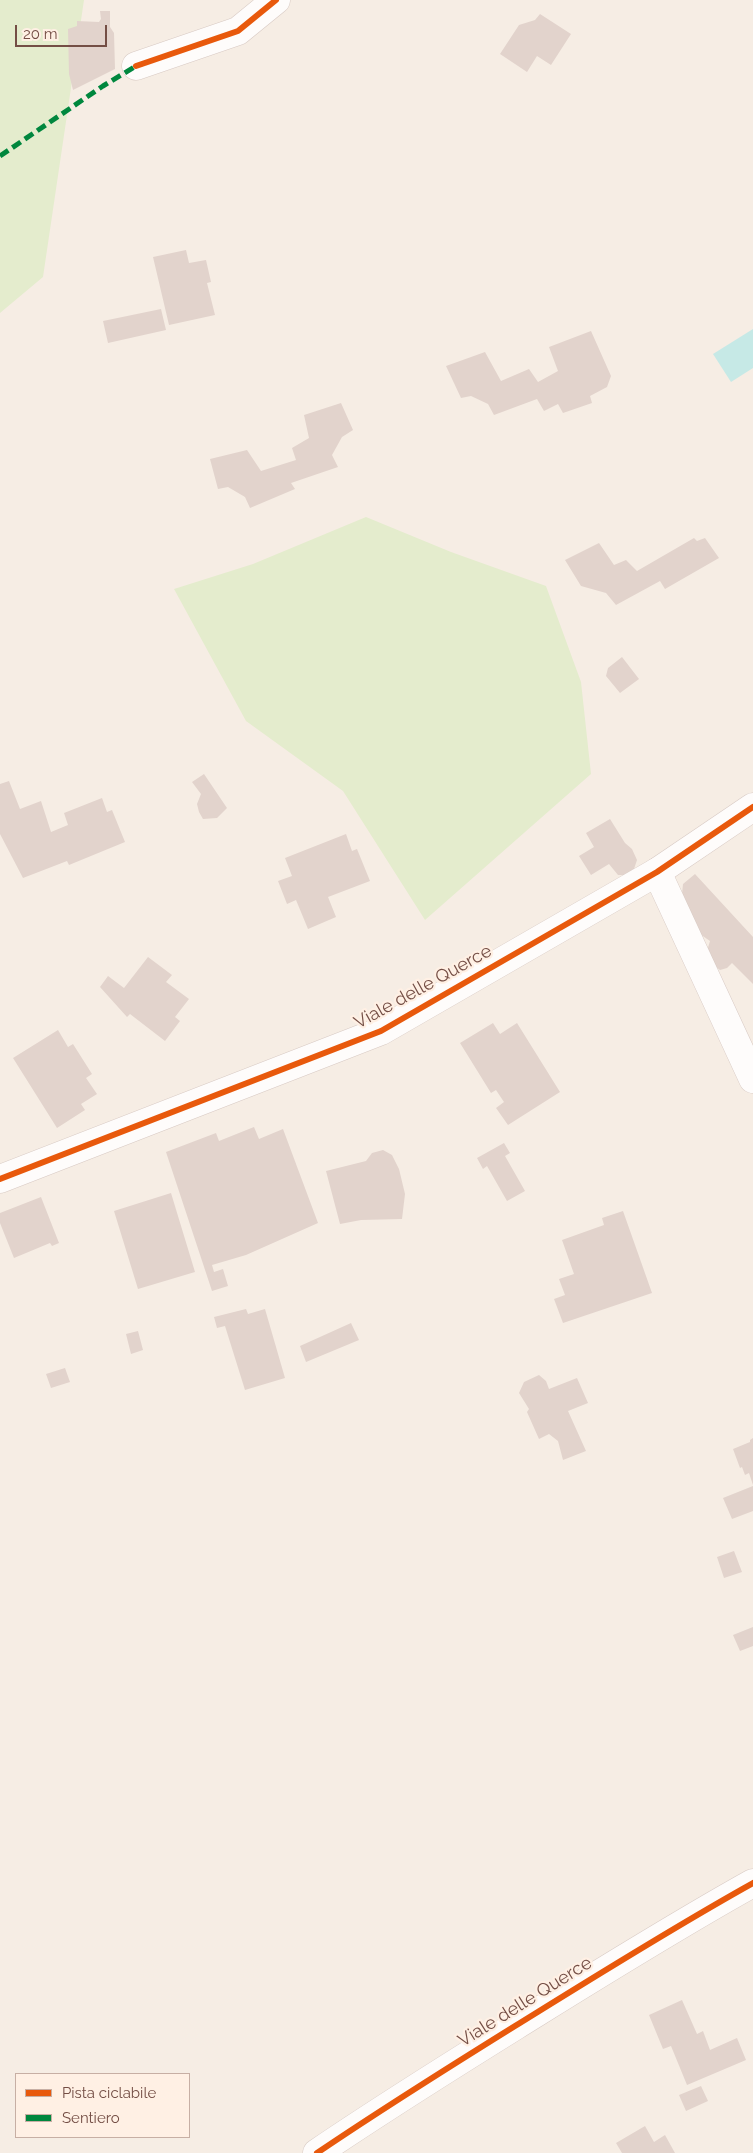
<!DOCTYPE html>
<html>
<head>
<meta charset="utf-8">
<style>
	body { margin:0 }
	#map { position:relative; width:753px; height:2153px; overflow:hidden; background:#f6ede4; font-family:Raleway,sans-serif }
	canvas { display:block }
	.legend { position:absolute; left:15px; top:2073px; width:175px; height:65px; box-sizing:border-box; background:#fff0e4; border:1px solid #c7afa4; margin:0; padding:6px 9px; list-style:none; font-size:15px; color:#744e45 }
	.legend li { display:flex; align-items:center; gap:10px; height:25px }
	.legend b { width:25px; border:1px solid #c7afa4 }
	.scale { position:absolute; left:15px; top:25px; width:92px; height:22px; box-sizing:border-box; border:2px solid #744e45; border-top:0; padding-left:6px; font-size:15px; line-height:18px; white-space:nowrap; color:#744e45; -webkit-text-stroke:4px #fff0e4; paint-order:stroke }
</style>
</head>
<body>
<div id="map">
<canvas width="753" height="2153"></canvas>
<ul class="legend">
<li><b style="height:6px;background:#e8590c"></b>Pista ciclabile</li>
<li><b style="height:6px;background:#00873e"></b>Sentiero</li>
</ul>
<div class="scale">20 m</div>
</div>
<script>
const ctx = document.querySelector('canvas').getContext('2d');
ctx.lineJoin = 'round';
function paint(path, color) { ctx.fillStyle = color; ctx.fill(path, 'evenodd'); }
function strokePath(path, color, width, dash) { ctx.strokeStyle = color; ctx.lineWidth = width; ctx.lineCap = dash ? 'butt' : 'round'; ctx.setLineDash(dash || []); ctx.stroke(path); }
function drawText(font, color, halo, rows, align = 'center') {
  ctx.font = font + ' Raleway,sans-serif'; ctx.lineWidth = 4.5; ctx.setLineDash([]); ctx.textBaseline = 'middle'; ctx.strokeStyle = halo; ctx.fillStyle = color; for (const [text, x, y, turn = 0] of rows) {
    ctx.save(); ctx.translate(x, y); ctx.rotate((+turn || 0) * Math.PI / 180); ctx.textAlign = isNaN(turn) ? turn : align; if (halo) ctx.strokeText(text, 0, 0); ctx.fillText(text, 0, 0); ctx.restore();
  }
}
paint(new Path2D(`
	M0,0H84L43,277L0,313Z
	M366,517L451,552L546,586L581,682L591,774L425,920L343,791L246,721L174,589L253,564Z`), '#e4eccd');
paint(new Path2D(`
	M753,329V368L731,382L713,354Z`), '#c6e9e6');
paint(new Path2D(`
	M100,11H110V27L114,33L115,69L73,90L69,74L68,29L77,26V21L99,22L101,19Z
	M540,14L571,34L551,65L537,56L527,72L500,54L519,25L535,20Z
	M186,250L189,263L206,260L211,282L207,283L215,315L169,325L153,257Z
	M161,309L166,330L108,343L103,321Z
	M591,331L611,376L607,387L590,396L592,403L563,413L558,404L544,411L537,399L494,415L488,404L471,396L461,398L446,366L485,352L501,381L529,369L538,382L558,371L549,347Z
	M341,403L353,430L342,437L332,455L338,467L291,483L295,489L250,508L245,497L228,487L218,489L210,459L247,450L261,471L296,460L292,448L309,438L304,415Z
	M694,538L697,541L705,538L719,558L665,589L660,581L616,605L606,593L581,586L565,560L599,543L614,565L626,560L637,571Z
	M622,657L639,679L620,693L606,676L608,668Z
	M204,774L227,808L217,818L203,819L199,812L197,804L201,794L192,782Z
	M9,781L20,809L41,801L51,832L68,825L64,813L102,798L107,812L112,810L125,842L69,865L67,861L23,878L0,834V784Z
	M610,819L625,843L632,849L637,860L634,869L625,875H618L609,864L591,875L579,856L594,847L586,833Z
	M346,834L352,851L357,849L370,881L328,897L336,917L308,929L296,900L287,904L278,881L292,876L285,858Z
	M695,874L753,937V984L732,963L727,968L720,970L716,967L707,951L710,941L697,932L682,894L683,884Z
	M148,957L172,975L166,982L189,999L175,1017L180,1021L165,1041L130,1014L127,1017L100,987L108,976L124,988Z
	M493,1023L500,1034L517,1023L560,1092L508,1125L496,1108L504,1102L496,1090L491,1093L460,1043Z
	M58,1030L68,1047L73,1044L92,1074L86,1078L97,1094L81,1104L85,1110L57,1128L13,1058Z
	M254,1127L259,1139L283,1129L318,1223L246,1255L212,1265L214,1272L223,1269L228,1286L212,1291L166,1152L216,1133L219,1141Z
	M504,1143L510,1153L505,1156L525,1191L507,1201L487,1166L483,1169L477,1158Z
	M383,1150L392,1155L399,1169L405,1194L402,1219L361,1220L340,1224L326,1171L366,1161L372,1153Z
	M171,1193L195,1272L138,1289L114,1211Z
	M41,1197L59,1243L52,1246L50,1243L14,1258L0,1223V1213Z
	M623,1211L652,1293L563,1323L554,1299L565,1295L559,1279L574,1274L562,1240L604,1225L602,1218Z
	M246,1309L248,1314L265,1309L285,1378L245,1390L225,1326L217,1328L214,1317Z
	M351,1323L359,1340L306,1362L300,1346Z
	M138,1331L143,1350L131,1354L126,1334Z
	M65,1368L70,1382L51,1388L46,1374Z
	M539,1375L546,1381L549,1389L577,1378L588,1403L568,1411L586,1451L563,1460L558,1441L549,1434L539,1439L527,1412L529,1409L519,1393L524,1382Z
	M753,1438V1485L749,1473L745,1475L742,1467L740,1468L733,1449L750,1442V1440Z
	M753,1486V1511L732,1519L723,1498Z
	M734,1551L742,1572L724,1578L717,1557Z
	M753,1627V1646L740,1651L733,1635Z
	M682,2000L697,2034L703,2031L710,2050L737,2038L746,2060L687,2085L671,2046L663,2049L649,2015Z
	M701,2086L708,2101L686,2111L679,2095Z
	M645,2126L654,2142L665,2135L675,2153H622L616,2143Z`), '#e2d3cc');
const minor = new Path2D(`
	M136,66L238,31L276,0
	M657,872L753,1079
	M317,2153C382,2109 449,2067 515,2026C594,1977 672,1928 753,1883`);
const tertiary = new Path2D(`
	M0,1179L381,1031L657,872L753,807`);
strokePath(minor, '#d7c9c3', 29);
strokePath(tertiary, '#d7c9c3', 29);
strokePath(minor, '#fefcfb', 28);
strokePath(tertiary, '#fefcfb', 28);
strokePath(new Path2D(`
	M0,156L103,86L136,66`), '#00873e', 5, [10, 5]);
strokePath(new Path2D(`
	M136,66L238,31L276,0
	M0,1179L381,1031L657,872L753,807
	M317,2153C382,2109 449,2067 515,2026C594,1977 672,1928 753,1883`), '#e8590c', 6);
drawText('18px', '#744e45', '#fff0e4', [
	["Viale delle Querce",423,987,-29],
	["Viale delle Querce",525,2002,-32]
]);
</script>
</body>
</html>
